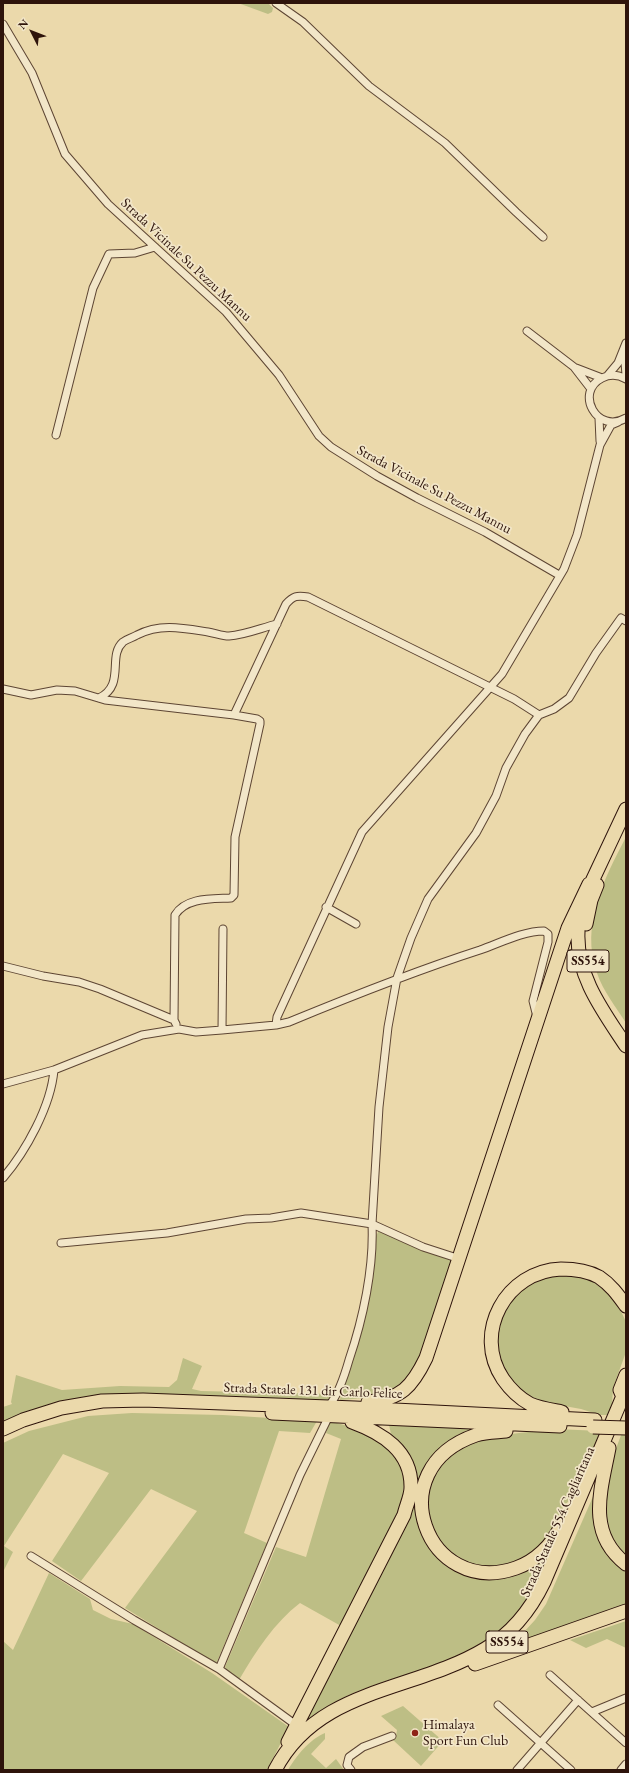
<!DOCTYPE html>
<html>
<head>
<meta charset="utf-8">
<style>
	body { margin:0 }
	#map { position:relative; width:629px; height:1773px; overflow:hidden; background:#ebd9ab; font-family:"EB Garamond",serif }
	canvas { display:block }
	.frame { position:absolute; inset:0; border:4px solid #2e140b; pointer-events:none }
	.north { position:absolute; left:12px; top:12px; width:40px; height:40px; -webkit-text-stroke:3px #f2e6c8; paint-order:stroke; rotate:312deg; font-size:11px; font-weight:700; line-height:16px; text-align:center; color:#2e140b }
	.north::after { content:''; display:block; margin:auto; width:14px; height:18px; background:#2e140b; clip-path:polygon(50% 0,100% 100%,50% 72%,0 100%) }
</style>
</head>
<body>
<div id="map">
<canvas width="629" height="1773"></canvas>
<div class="frame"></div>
<div class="north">N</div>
</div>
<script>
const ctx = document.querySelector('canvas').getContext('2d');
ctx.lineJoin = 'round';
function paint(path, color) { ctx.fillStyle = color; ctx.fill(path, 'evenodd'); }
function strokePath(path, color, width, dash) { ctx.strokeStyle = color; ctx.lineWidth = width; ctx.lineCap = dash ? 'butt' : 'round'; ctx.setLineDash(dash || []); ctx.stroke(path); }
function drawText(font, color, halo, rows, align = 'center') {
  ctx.font = font + ' "EB Garamond",serif'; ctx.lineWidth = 3.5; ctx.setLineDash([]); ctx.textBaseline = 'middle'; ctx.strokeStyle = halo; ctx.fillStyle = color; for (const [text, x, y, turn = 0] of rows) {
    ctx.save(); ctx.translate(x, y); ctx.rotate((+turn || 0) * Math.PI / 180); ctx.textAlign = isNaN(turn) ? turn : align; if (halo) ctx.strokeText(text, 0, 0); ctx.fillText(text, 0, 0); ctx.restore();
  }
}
paint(new Path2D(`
	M238,3H268L273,8L272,12L268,14Z
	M626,837V1023C616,1007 603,991 597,973C580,925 604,879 626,837Z
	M379,1230L452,1258L422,1358L403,1385L377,1397L340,1400L341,1393L366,1314L375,1238Z
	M569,1272L597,1282L615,1298L626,1322V1352L613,1388L612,1406L609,1415H600L581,1409L542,1402L524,1394L508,1376L499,1359L496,1342L497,1329L509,1299L531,1280Z
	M183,1358L202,1366L192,1389L201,1391L334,1394L329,1403L122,1396L3,1425V1407L12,1404L11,1402L16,1375L62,1390L120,1386L169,1387L177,1380Z
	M132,1413L223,1415L317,1421L310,1433L279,1431L244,1533L267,1543L216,1664L125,1608L197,1511L151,1489L81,1581L52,1561L109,1473L63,1454L4,1546L13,1552L3,1572V1443L29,1431L88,1416Z
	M330,1421L379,1435L406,1468V1499L341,1626L300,1603C274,1623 256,1651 239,1680L228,1672L225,1667L276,1547L306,1557L341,1439L326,1433Z
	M389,1425L483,1427C459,1433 427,1449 422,1477C421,1482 423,1490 424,1495C427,1513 430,1532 433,1550L500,1575L553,1546C546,1563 540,1582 529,1598C484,1663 423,1665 356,1692C338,1699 323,1711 307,1722L303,1720L364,1609L411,1509L412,1464L403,1445L391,1434Z
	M555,1429L601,1431L577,1492L564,1506L547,1538L526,1559L512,1564L485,1567L461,1560L442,1545L431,1526L426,1508L430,1477L456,1447L484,1437Z
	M626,1432V1558C616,1548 605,1533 604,1518C602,1494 613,1454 622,1433Z
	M595,1492L593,1517L596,1529L626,1570V1605L510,1647L535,1620L546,1604Z
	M49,1573L90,1599L93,1610L111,1619L133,1624L212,1673L289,1727L267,1770H3V1641L13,1650Z
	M626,1621V1648L607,1639L586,1648L570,1640Z
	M403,1706L443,1741L421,1766L393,1740L396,1736L397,1730L381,1716Z
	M325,1733V1739L311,1754L326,1768L336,1759L344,1770H288C296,1756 310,1739 325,1733Z`), '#bdbe85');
const street = new Path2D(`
	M276,3L303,22L369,86L445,143L516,212L543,237
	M3,24L32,73L65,154L108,204L226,312L279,375L319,436L331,447L377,476L417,498L485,532L559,575
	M527,331L574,367L591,389
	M624,351L626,375
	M576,368L602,378
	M608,375L618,363L626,343
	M626,379C619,375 610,374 602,378C574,392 597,435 626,418
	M599,418L600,441
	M56,435L93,288L109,254L135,253L155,247
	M3,689L31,695L57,690L75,691L105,700L234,715
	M99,698C126,685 107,656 123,642C127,639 132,638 137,635C160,623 183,628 208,632C215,633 222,636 229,636C245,635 261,628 277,624
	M326,907L356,924
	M3,966L43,976L79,982L100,989L174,1020L176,1024
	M174,1020L175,915C186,897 212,899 231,898L234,895L235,837L260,724V721L257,719L234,715L286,604C293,596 297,595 308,597L514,699L539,715
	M276,1025L277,1017L362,832L502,674L564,569L577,535L600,445L611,425L618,422
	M222,1030L223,929
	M3,1084L54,1070L142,1035L179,1029L196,1032L222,1030L276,1025L289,1022C352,996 415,971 480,950C500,943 523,931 544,931L548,934V942L533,1001L537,1017
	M3,1178C26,1151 51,1106 54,1070
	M61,1243L167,1233L246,1219L271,1218L301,1213L372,1224C374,1268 363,1319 349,1360C345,1374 340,1391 331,1403
	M460,1259L423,1247L372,1224L379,1107L388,1027L397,978L411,938L428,899L476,833L496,796L506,768L525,734L539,715L554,709L569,698L596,653L621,618L626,621
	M31,1556L134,1620L219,1669L296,1725
	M219,1669L300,1475L327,1420
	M550,1675L626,1743
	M498,1705L571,1770
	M592,1712L626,1698
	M351,1770L347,1765L349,1757L363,1747L392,1736
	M517,1770L578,1700
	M621,1770L626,1764`);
const highway = new Path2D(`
	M587,892L626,809
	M580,910C578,917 578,925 578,932C576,976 603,1011 626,1046
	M586,924L591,900L597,885
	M623,1397L620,1390L626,1375
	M368,1402C401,1399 412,1387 426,1358L568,928L589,884
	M562,1412C552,1410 539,1408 530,1404C519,1398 510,1389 503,1379C472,1333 506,1271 561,1269C574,1269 588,1271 599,1277C611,1285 618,1295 626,1306
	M272,1413L560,1426
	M3,1429L23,1420L61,1408L102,1401L143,1400L355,1408L595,1420
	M506,1431C497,1432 485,1432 476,1435C377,1469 427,1599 516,1568C536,1561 552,1545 561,1526
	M609,1448C601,1490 586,1533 626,1564
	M475,1664L626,1611
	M288,1742L404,1515C406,1506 411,1496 411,1488C412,1451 382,1433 352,1422
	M275,1770C318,1687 414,1692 485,1649C511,1634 531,1609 544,1582L626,1389`);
strokePath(street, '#5d4533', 9);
strokePath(highway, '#2e140b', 15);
strokePath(street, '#f2e6c8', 7);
strokePath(highway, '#ebd9ab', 13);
const highwayBridge = new Path2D(`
	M593,1427L626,1428`);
strokePath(highwayBridge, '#2e140b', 15, []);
strokePath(highwayBridge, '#ebd9ab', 13);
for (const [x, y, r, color] of [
	[415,1733,4,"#8f2418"]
]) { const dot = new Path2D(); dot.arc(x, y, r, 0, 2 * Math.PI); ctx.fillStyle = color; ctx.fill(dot); strokePath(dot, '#f2e6c8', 1.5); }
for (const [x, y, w] of [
	[588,961,42],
	[507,1642,42]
]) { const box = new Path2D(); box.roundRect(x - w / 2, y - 11, w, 22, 3); ctx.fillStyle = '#f2e6c8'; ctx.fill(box); strokePath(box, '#2e140b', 1); }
drawText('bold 13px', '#2e140b', null, [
	["SS554",588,961],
	["SS554",507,1642]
]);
drawText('14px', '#2e140b', '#f2e6c8', [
	["Strada Vicinale Su Pezzu Mannu",186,260,43],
	["Strada Vicinale Su Pezzu Mannu",434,490,28],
	["Strada Statale 131 dir Carlo Felice",313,1391,2],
	["Strada Statale 554 Cagliaritana",558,1522,-66]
]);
drawText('14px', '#2e140b', '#f2e6c8', [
	["Himalaya",423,1725],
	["Sport Fun Club",423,1741]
], 'left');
</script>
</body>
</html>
